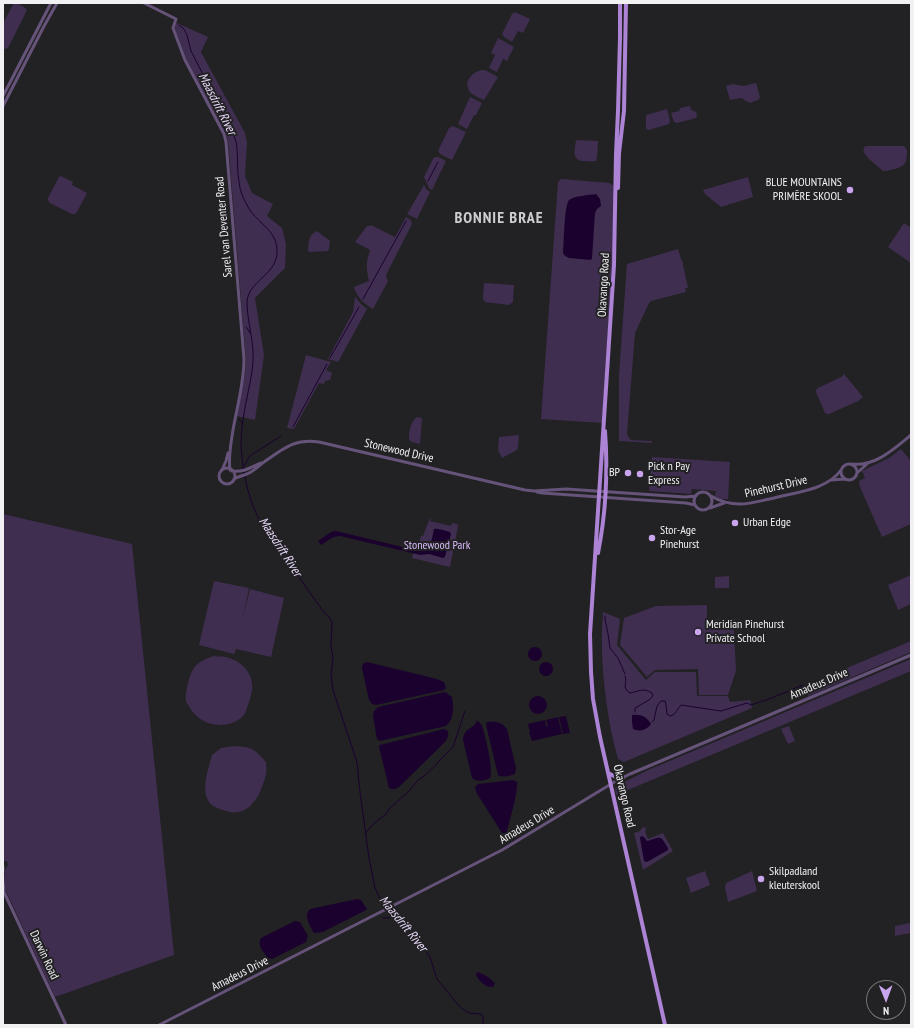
<!DOCTYPE html>
<html>
<head>
<meta charset="utf-8">
<style>
	body { margin:0 }
	#map { position:relative; width:914px; height:1028px; overflow:hidden; background:#222124; font-family:"PT Sans Narrow",sans-serif }
	canvas { display:block }
	.frame { position:absolute; inset:0; border:4px solid #f1f0f2; pointer-events:none }
	.north { position:absolute; left:866px; top:980px; width:40px; height:40px; box-sizing:border-box; background:#222124; border:1px solid #757476; border-radius:50%; rotate:179deg; font-size:11px; font-weight:700; line-height:16px; text-align:center; color:#f1f0f2 }
	.north::after { content:''; display:block; margin:auto; width:14px; height:18px; background:#c9a5ee; clip-path:polygon(50% 0,100% 100%,50% 72%,0 100%) }
</style>
</head>
<body>
<div id="map">
<canvas width="914" height="1028"></canvas>
<div class="frame"></div>
<div class="north">N</div>
</div>
<script>
const ctx = document.querySelector('canvas').getContext('2d');
ctx.lineJoin = 'round';
function paint(path, color) { ctx.fillStyle = color; ctx.fill(path, 'evenodd'); }
function strokePath(path, color, width, dash) { ctx.strokeStyle = color; ctx.lineWidth = width; ctx.lineCap = dash ? 'butt' : 'round'; ctx.setLineDash(dash || []); ctx.stroke(path); }
function drawText(font, color, halo, rows, align = 'center') {
  ctx.font = font + ' "PT Sans Narrow",sans-serif'; ctx.lineWidth = 4; ctx.setLineDash([]); ctx.textBaseline = 'middle'; ctx.strokeStyle = halo; ctx.fillStyle = color; for (const [text, x, y, turn = 0] of rows) {
    ctx.save(); ctx.translate(x, y); ctx.rotate((+turn || 0) * Math.PI / 180); ctx.textAlign = isNaN(turn) ? turn : align; if (halo) ctx.strokeText(text, 0, 0); ctx.fillText(text, 0, 0); ctx.restore();
  }
}
paint(new Path2D(`
	M14,3C18,3 25,7 27,10L8,48L5,49L3,48V23Z
	M515,12L530,19L523,33L518,31L512,42L504,37L502,34L512,14Z
	M177,23L208,37L201,52L245,133L247,143L245,176L252,193L273,204L267,216L282,228L286,244L285,268L255,298L264,355L255,420L237,416L245,372L246,361L228,141L225,133L188,63L175,29V26Z
	M498,38L514,47L507,61L503,59L497,72L489,68L495,55L491,53Z
	M481,70H485L498,77L484,100C479,98 474,96 470,92C463,82 471,73 481,70Z
	M756,83L760,97L758,100L750,103L741,98L730,100L726,86L733,84L743,86Z
	M470,97L482,103L476,115H474L467,129L458,124Z
	M690,106L691,110L696,112L697,115L696,118L677,123L674,122L671,113L679,111L680,108Z
	M667,109L670,121L669,124L649,130L646,129V115Z
	M453,126L466,132L452,160L440,154L438,151L449,128Z
	M576,140L598,141L597,158L596,161C591,162 587,161 583,161C571,160 575,149 576,140Z
	M866,146H904L907,150C907,154 907,160 905,163C903,168 888,171 883,171C879,167 860,154 864,148C864,147 865,146 866,146Z
	M435,157H438L446,161L432,190L429,188L424,177L433,159Z
	M61,176L73,182L72,185L87,193L77,212L75,214H72L50,203L48,200V198L59,177Z
	M748,177L753,197L721,207L705,194L703,190Z
	M561,179L610,183V184L613,185V191L614,192V236L602,423L541,419L558,182Z
	M424,185L426,189L430,192L417,219L407,214Z
	M406,217L411,220L412,224L387,273L386,277L388,281L373,309C364,304 357,297 354,287L369,281C366,268 366,262 370,250L355,242L367,226H370L371,225L395,237Z
	M904,223L911,228V263L888,247Z
	M317,231L330,241L329,249L328,251L310,252L308,251C308,243 309,234 317,231Z
	M678,249L682,262H683V265L688,288H685L686,292L651,301L649,303L635,333L627,434L629,438L631,440L652,441V443L619,441V374L627,264Z
	M484,283L514,285L513,302L509,305L485,302L483,299Z
	M355,297L361,304L367,309L338,362L328,359L353,312Z
	M306,355L331,362L326,370L332,373L330,380L325,381L324,384L319,383L294,429L287,428Z
	M844,374L863,397L857,402H856L829,414H827L825,413L816,392V390L818,388L843,376V375Z
	M417,417L422,418L420,444L412,442L409,440C409,431 410,423 417,417Z
	M519,435L518,447L517,450L502,458L498,450L499,437Z
	M901,449L911,461V524L882,537L860,487L859,481L865,478L862,471L889,458Z
	M652,457L730,462L728,499H720L715,496L716,491L692,489L691,494L649,491Z
	M3,514L132,544L174,955L55,997L6,891C4,883 2,872 8,865L7,861H3Z
	M430,518H431L430,521L451,526L452,523L457,524L458,526L450,567L412,558L416,543H419L421,536H423Z
	M911,575V604L898,610L888,585Z
	M729,576V588H715V577Z
	M214,581L249,588L243,618L250,589L284,598L271,657L236,649L234,654L199,645Z
	M707,605V620L735,619L734,631L736,671L728,695H699L698,669L655,670L647,677L620,645L624,618L656,606Z
	M603,612L620,619L617,645L646,680L655,672H696L697,696H728L730,702L750,700L752,708L624,762L618,759C614,744 610,729 608,713C603,680 600,645 603,612Z
	M911,641V652L808,696L804,686Z
	M214,656C218,657 223,656 226,657C239,660 251,670 252,684C253,689 251,696 249,702C247,707 246,714 241,718C224,731 198,725 189,706C188,704 186,703 186,701C185,695 187,688 188,683C193,665 197,662 214,656Z
	M911,659V671L616,795L615,789L617,786L646,771Z
	M789,726L795,741L788,744L781,729Z
	M234,746C252,747 255,749 266,762C266,766 267,770 266,774C265,780 262,786 260,792C252,808 241,817 223,810C217,808 210,806 208,800C201,788 209,767 212,755L221,748Z
	M645,827L646,830L645,831L648,839L663,833L673,851L643,870L634,833L640,831L642,828Z
	M705,871L710,885L691,893L686,878Z
	M752,871L757,891L728,902L725,887L726,883Z
	M911,921V933L895,936V926L910,923Z`), '#3f2e50');
paint(new Path2D(`
	M596,194L600,199L601,206L597,209L595,213L592,258L591,260L569,258L565,256L563,253C564,244 564,206 569,200C573,196 590,195 596,194Z
	M434,529C439,528 445,531 450,532L451,534L445,557L443,558L429,554L420,555L416,554L340,536C333,536 327,541 321,545L318,541L331,532L336,531L419,551C431,551 432,538 434,529Z
	M528 654a7 7 0 1 1 14 0a7 7 0 1 1-14 0Z
	M367,662L437,679L444,682L446,688L444,690L376,705L372,704L369,700L362,668C362,665 363,663 367,662Z
	M539 669a7 7 0 1 1 14 0a7 7 0 1 1-14 0Z
	M445,692L452,697C454,707 454,719 446,726L384,740L380,741L377,739L373,716L374,711L378,707Z
	M529 705a9 9 0 1 1 18 0a9 9 0 1 1-18 0Z
	M632,715C641,714 647,717 651,724C647,730 640,732 633,729L632,722Z
	M566,716L570,733L563,734L559,717Z
	M558,717L562,734L532,741L529,732L530,731L528,724L545,720L546,726H548L546,720Z
	M477,721H478L482,725C485,735 494,770 490,778C484,781 477,782 472,778L463,740C464,727 473,730 477,721Z
	M487,722C495,721 502,722 507,729L516,768L515,774C509,776 502,778 498,775L486,725Z
	M444,729L448,731C449,735 448,738 445,742L399,787C396,789 392,790 389,788L379,747L380,745Z
	M513,780L517,782C518,793 510,819 507,831L506,833H502L476,792L475,787L478,784Z
	M641,836L644,837L647,841C661,837 660,834 668,848V850L647,862L644,861L640,838Z
	M357,899L361,900L367,909L366,910L323,932L314,933C310,926 303,916 310,909Z
	M295,921L300,922L308,936L306,942L272,959L268,958C263,951 257,946 261,938Z
	M477,972C484,974 491,978 495,984L493,987C486,988 479,981 476,975Z`), '#1b022e');
strokePath(new Path2D(`
	M179,25L184,29L187,35L191,51L231,129C234,136 237,142 237,149C238,160 237,172 239,182C240,191 243,198 247,205C255,222 276,229 277,249C279,275 248,280 247,302C247,321 254,340 253,360C253,368 251,376 250,383C246,402 242,421 241,440C241,464 247,496 258,517C268,535 281,552 293,569C303,583 313,597 323,611L328,616L332,622L331,646L333,658L331,674L333,690L357,762L360,792L369,858L375,888L381,901L386,907
	M428,181L438,162
	M363,299L406,221
	M246,327L247,328L250,333
	M330,358L359,307
	M239,419L242,423
	M293,427L327,364
	M243,468L249,457L253,454L281,436
	M605,616V619L608,634L610,648L618,658L625,674
	M625,676C628,683 621,687 630,693C638,692 643,687 652,693L653,696L649,700L635,708V712
	M652,722L654,720L657,706L661,701H665L666,705L667,714L670,716C676,715 677,709 681,705L721,711L747,703L751,705L769,699L803,685
	M366,833L372,825L387,813L389,809L409,791L418,780L423,777L435,766L440,760L453,747L465,711
	M388,910L408,928L430,957L434,970L437,979L460,1007L469,1013L481,1014L483,1017V1023L485,1025
	M383,918H388L394,916`), '#1b022e', 1);
strokePath(new Path2D(`
	M144,3L176,19L173,28L185,60L224,134L226,142L244,359C244,383 237,407 233,430C231,443 228,457 230,470
	M3,96L51,3
	M3,106L43,28L57,3
	M841 472a8 8 0 1 1 16 0a8 8 0 1 1-16 0Z
	M851,464C875,467 894,449 911,435
	M219 476a8 8 0 1 1 16 0a8 8 0 1 1-16 0Z
	M222,470L226,461L228,453
	M232,471C246,472 249,468 261,463
	M857,473L867,464
	M234,479C239,476 246,475 251,472C256,469 260,465 264,462C283,449 295,438 319,442L525,490L534,491L566,489L685,497L696,496
	M831,480L845,479
	M694 501a9 9 0 1 1 18 0a9 9 0 1 1-18 0Z
	M537,492L542,493L686,503L695,505
	M711,496C721,502 729,504 740,504C752,504 763,500 774,498C796,492 827,490 841,470
	M710,508L724,503
	M3,866V871
	M3,882L4,891
	M3,890L66,1025
	M159,1025L502,850L616,781L630,774L911,655`), '#66537a', 3);
strokePath(new Path2D(`
	M620,3V38L618,111L616,154L614,265L590,634L591,672L593,699L600,737L665,1025
	M618,188L619,153L624,111L626,3
	M598,553C606,513 608,472 605,431
	M608,773L616,777L623,778`), '#ac83d5', 4);
for (const [x, y, r, color] of [
	[850,190,4,"#c9a5ee"],
	[628,473,4,"#c9a5ee"],
	[640,474,4,"#c9a5ee"],
	[735,523,4,"#c9a5ee"],
	[652,538,4,"#c9a5ee"],
	[698,632,4,"#c9a5ee"],
	[761,879,4,"#c9a5ee"]
]) { const dot = new Path2D(); dot.arc(x, y, r, 0, 2 * Math.PI); ctx.fillStyle = color; ctx.fill(dot); strokePath(dot, '#222124', 1.5); }
drawText('12px', '#f1f0f2', '#222124', [
	["BLUE MOUNTAINS",842,183,"right"],
	["PRIMÊRE SKOOL",842,197,"right"],
	["Pick n Pay",648,467],
	["Express",648,481],
	["BP",620,473,"right"],
	["Urban Edge",743,523],
	["Stor-Age",660,531],
	["Pinehurst",660,545],
	["Meridian Pinehurst",706,625],
	["Private School",706,639],
	["Skilpadland",769,872],
	["kleuterskool",769,886]
], 'left');
drawText('12px', '#f1f0f2', '#222124', [
	["Sarel van Deventer Road",224,227,-95],
	["Okavango Road",604,285,-87],
	["Stonewood Drive",399,451,13],
	["Pinehurst Drive",776,487,-13],
	["Amadeus Drive",819,684,-23],
	["Okavango Road",624,796,77],
	["Amadeus Drive",527,825,-31],
	["Darwin Road",44,955,65],
	["Amadeus Drive",240,974,-27]
]);
drawText('12px', '#d8baf9', '#222124', [
	["Stonewood Park",437,546]
]);
drawText('italic 13px', '#e6d7f7', '#222124', [
	["Maasdrift River",217,104,63],
	["Maasdrift River",280,547,57],
	["Maasdrift River",403,924,51]
]);
ctx.letterSpacing = '1px';
drawText('bold 16px', '#ceccd0', '#222124', [
	["BONNIE BRAE",499,218]
]);
ctx.letterSpacing = '0px';
</script>
</body>
</html>
